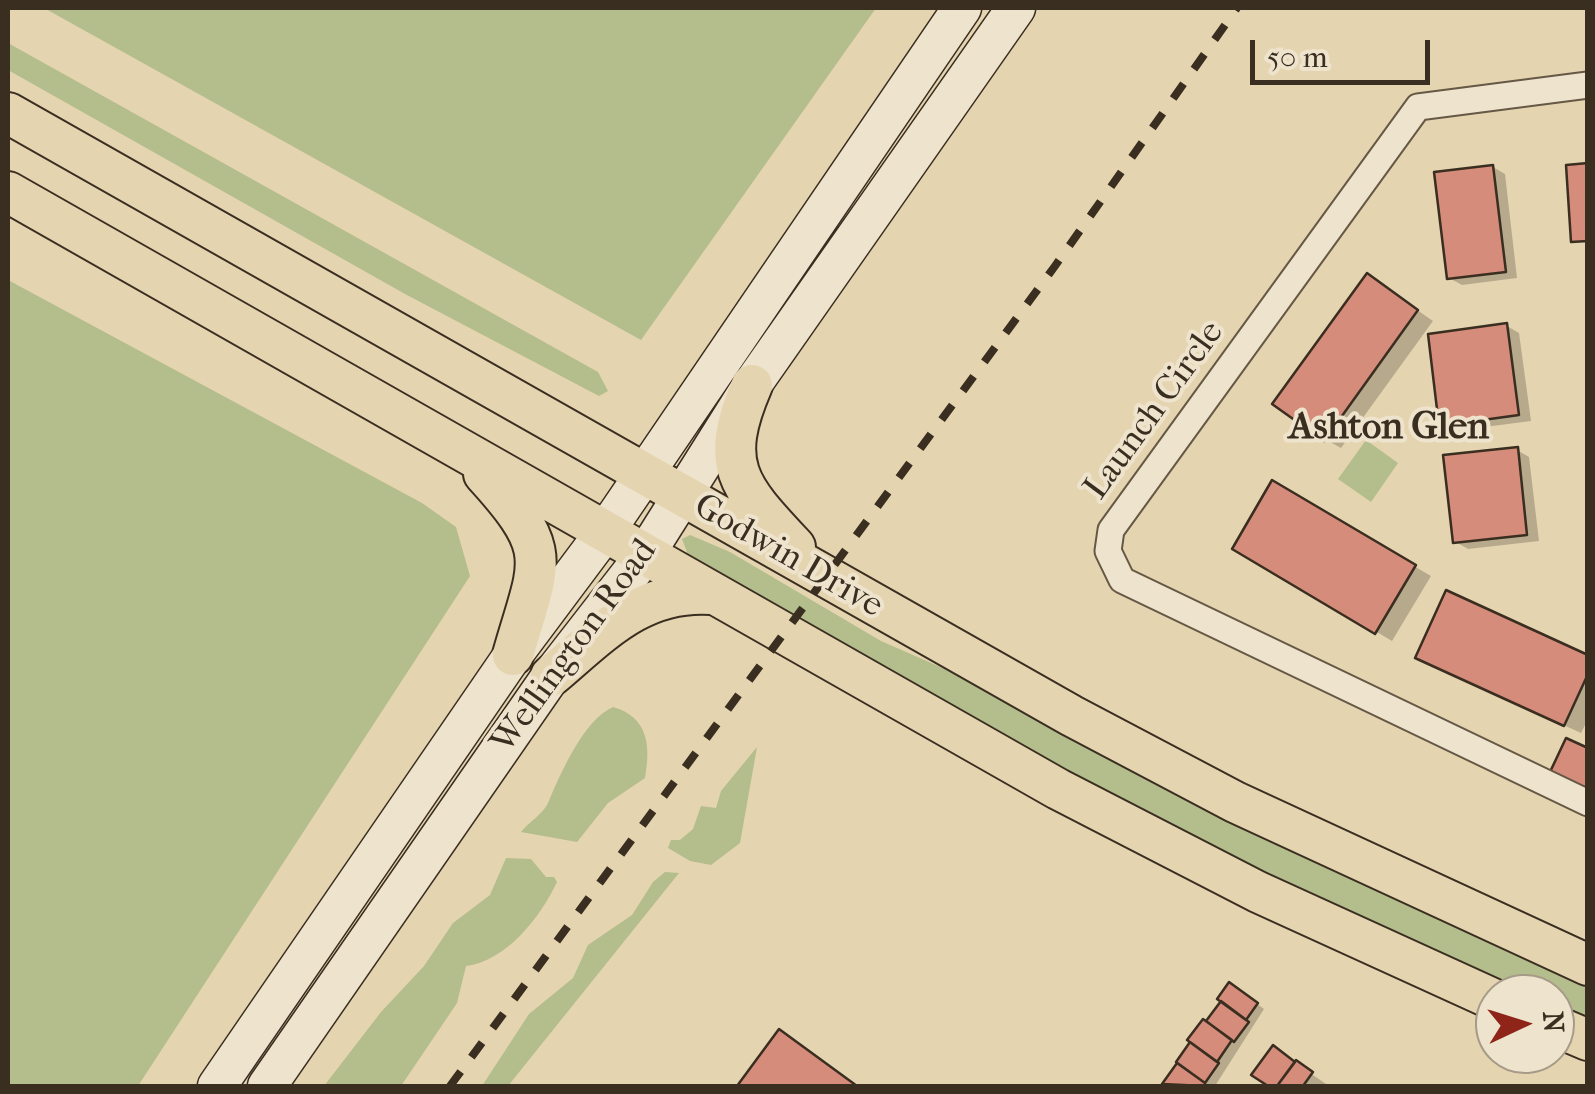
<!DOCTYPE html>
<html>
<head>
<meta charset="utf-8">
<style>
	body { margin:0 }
	#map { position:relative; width:1595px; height:1094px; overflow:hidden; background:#e5d4b0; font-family:"IM FELL French Canon",serif }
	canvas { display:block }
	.frame { position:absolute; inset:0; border:10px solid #3a2e21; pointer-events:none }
	.north { position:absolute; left:1475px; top:974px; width:100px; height:100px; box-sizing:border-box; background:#eee3cc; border:2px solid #a69b88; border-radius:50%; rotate:86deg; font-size:28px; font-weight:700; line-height:40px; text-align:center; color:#3a2e21 }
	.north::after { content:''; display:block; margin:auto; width:35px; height:45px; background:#8f2418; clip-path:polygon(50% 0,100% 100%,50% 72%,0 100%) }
	.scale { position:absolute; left:1250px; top:40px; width:180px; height:45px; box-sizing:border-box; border:5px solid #3a2e21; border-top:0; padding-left:12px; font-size:30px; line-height:35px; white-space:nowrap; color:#3a2e21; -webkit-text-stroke:8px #eee3cc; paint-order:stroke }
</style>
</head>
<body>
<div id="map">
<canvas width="1595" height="1094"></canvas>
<div class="frame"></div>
<div class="north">N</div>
<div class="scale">50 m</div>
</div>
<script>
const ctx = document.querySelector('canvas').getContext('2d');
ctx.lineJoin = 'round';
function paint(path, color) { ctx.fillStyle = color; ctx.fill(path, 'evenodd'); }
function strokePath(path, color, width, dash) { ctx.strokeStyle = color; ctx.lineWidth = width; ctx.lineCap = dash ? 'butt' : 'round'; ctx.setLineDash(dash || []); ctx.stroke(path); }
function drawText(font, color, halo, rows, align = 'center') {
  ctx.font = font + ' "IM FELL French Canon",serif'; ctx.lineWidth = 8; ctx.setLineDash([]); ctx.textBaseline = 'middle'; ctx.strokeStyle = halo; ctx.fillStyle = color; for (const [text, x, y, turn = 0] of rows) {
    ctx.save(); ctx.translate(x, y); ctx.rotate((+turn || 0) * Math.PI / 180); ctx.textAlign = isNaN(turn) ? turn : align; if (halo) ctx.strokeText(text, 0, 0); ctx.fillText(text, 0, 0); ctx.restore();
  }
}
paint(new Path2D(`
	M44,8H876L641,340Z
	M8,43L598,372L608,391L599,396L405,294L8,70Z
	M8,280L422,503L456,527L470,576L138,1086H8Z
	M1366,440L1398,463L1371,502L1338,479Z
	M690,535L730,552L881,641L1002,694L1587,979V1024L1555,1011V994H1512L1176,835L693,568L682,539Z
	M613,707C648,717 651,745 645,778L608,803L577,842L521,832C529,822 543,814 548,803C560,775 583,720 613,707Z
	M757,747L740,843L711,865L690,861L668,848L671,840H680L693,829L701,806L716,808L721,791Z
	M506,858L531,859L546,877H554L557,882C540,918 506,961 466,966L457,1003L401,1086H324L381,1012L424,966L453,923L490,895Z
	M665,872L679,873L508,1086H482L529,1014L573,978L588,945L632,915L653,882Z`), '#b4bd8c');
paint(new Path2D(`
	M1493,167L1505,174L1517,278L1462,285L1449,278Z
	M1368,276L1433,321L1341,448L1325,439Z
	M1507,326L1519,333L1531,421L1454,431L1442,424Z
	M1517,450L1529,457L1539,541L1468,549L1456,542Z
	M1273,484L1431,576L1392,641L1235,548Z
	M1588,658V719L1581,733L1434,666Z
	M1237,989L1264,1009L1215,1086H1163L1190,1041Z
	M780,1032L796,1042L857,1086H740Z
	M1281,1053L1329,1086H1271L1255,1074Z`), '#0003');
const building = new Path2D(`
	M1588,163V241L1571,242L1566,165Z
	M1493,165L1506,272L1447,279L1434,172Z
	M1367,273L1418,310L1324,441L1272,404Z
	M1507,323L1519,415L1439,426L1428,334Z
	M1518,447L1527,535L1453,543L1443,455Z
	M1272,480L1416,565L1375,634L1232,549Z
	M1446,590L1588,655V674L1564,726L1415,658Z
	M1566,738L1588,748V789L1550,772Z
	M1229,982L1258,1003L1246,1020L1217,999Z
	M1221,1001L1249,1022L1234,1042L1206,1021Z
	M1203,1019L1232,1040L1217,1062L1187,1040Z
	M779,1029L857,1086H737Z
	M1190,1042L1219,1063L1205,1083L1176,1062Z
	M1273,1045L1295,1062L1277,1086H1268L1251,1075Z
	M1296,1060L1313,1072L1303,1086H1277Z
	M1177,1063L1205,1083V1086L1162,1084Z`);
paint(building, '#d58c7a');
strokePath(building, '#3a2e21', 2.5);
const minor = new Path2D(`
	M1588,85L1418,107L1111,530L1108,551L1122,580L1588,803`);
const secondary = new Path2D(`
	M217,1086L513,655L605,532L962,8
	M267,1086L551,676L645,555L752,385L1016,8`);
const primary = new Path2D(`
	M8,113L1072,716L1235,802L1588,965
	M8,192L1058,789L1258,892L1495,1000
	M752,385C717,466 739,487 795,547
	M484,474C556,553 540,560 513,655
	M551,676C602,633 641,589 712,594
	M1555,1026L1588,1040`);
strokePath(minor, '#655845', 29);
strokePath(secondary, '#3a2e21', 41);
strokePath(primary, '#3a2e21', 44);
strokePath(minor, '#eee3cc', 25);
strokePath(secondary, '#eee3cc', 38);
strokePath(primary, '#e5d4b0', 40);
strokePath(new Path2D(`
	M450,1086L1055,266L1237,8`), '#3a2e21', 8, [18, 18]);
drawText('35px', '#3a2e21', '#eee3cc', [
	["Launch Circle",1155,411,-54],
	["Godwin Drive",788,557,30],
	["Wellington Road",575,647,-54]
]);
drawText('bold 38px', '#3a2e21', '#eee3cc', [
	["Ashton Glen",1389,429]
]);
</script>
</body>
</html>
